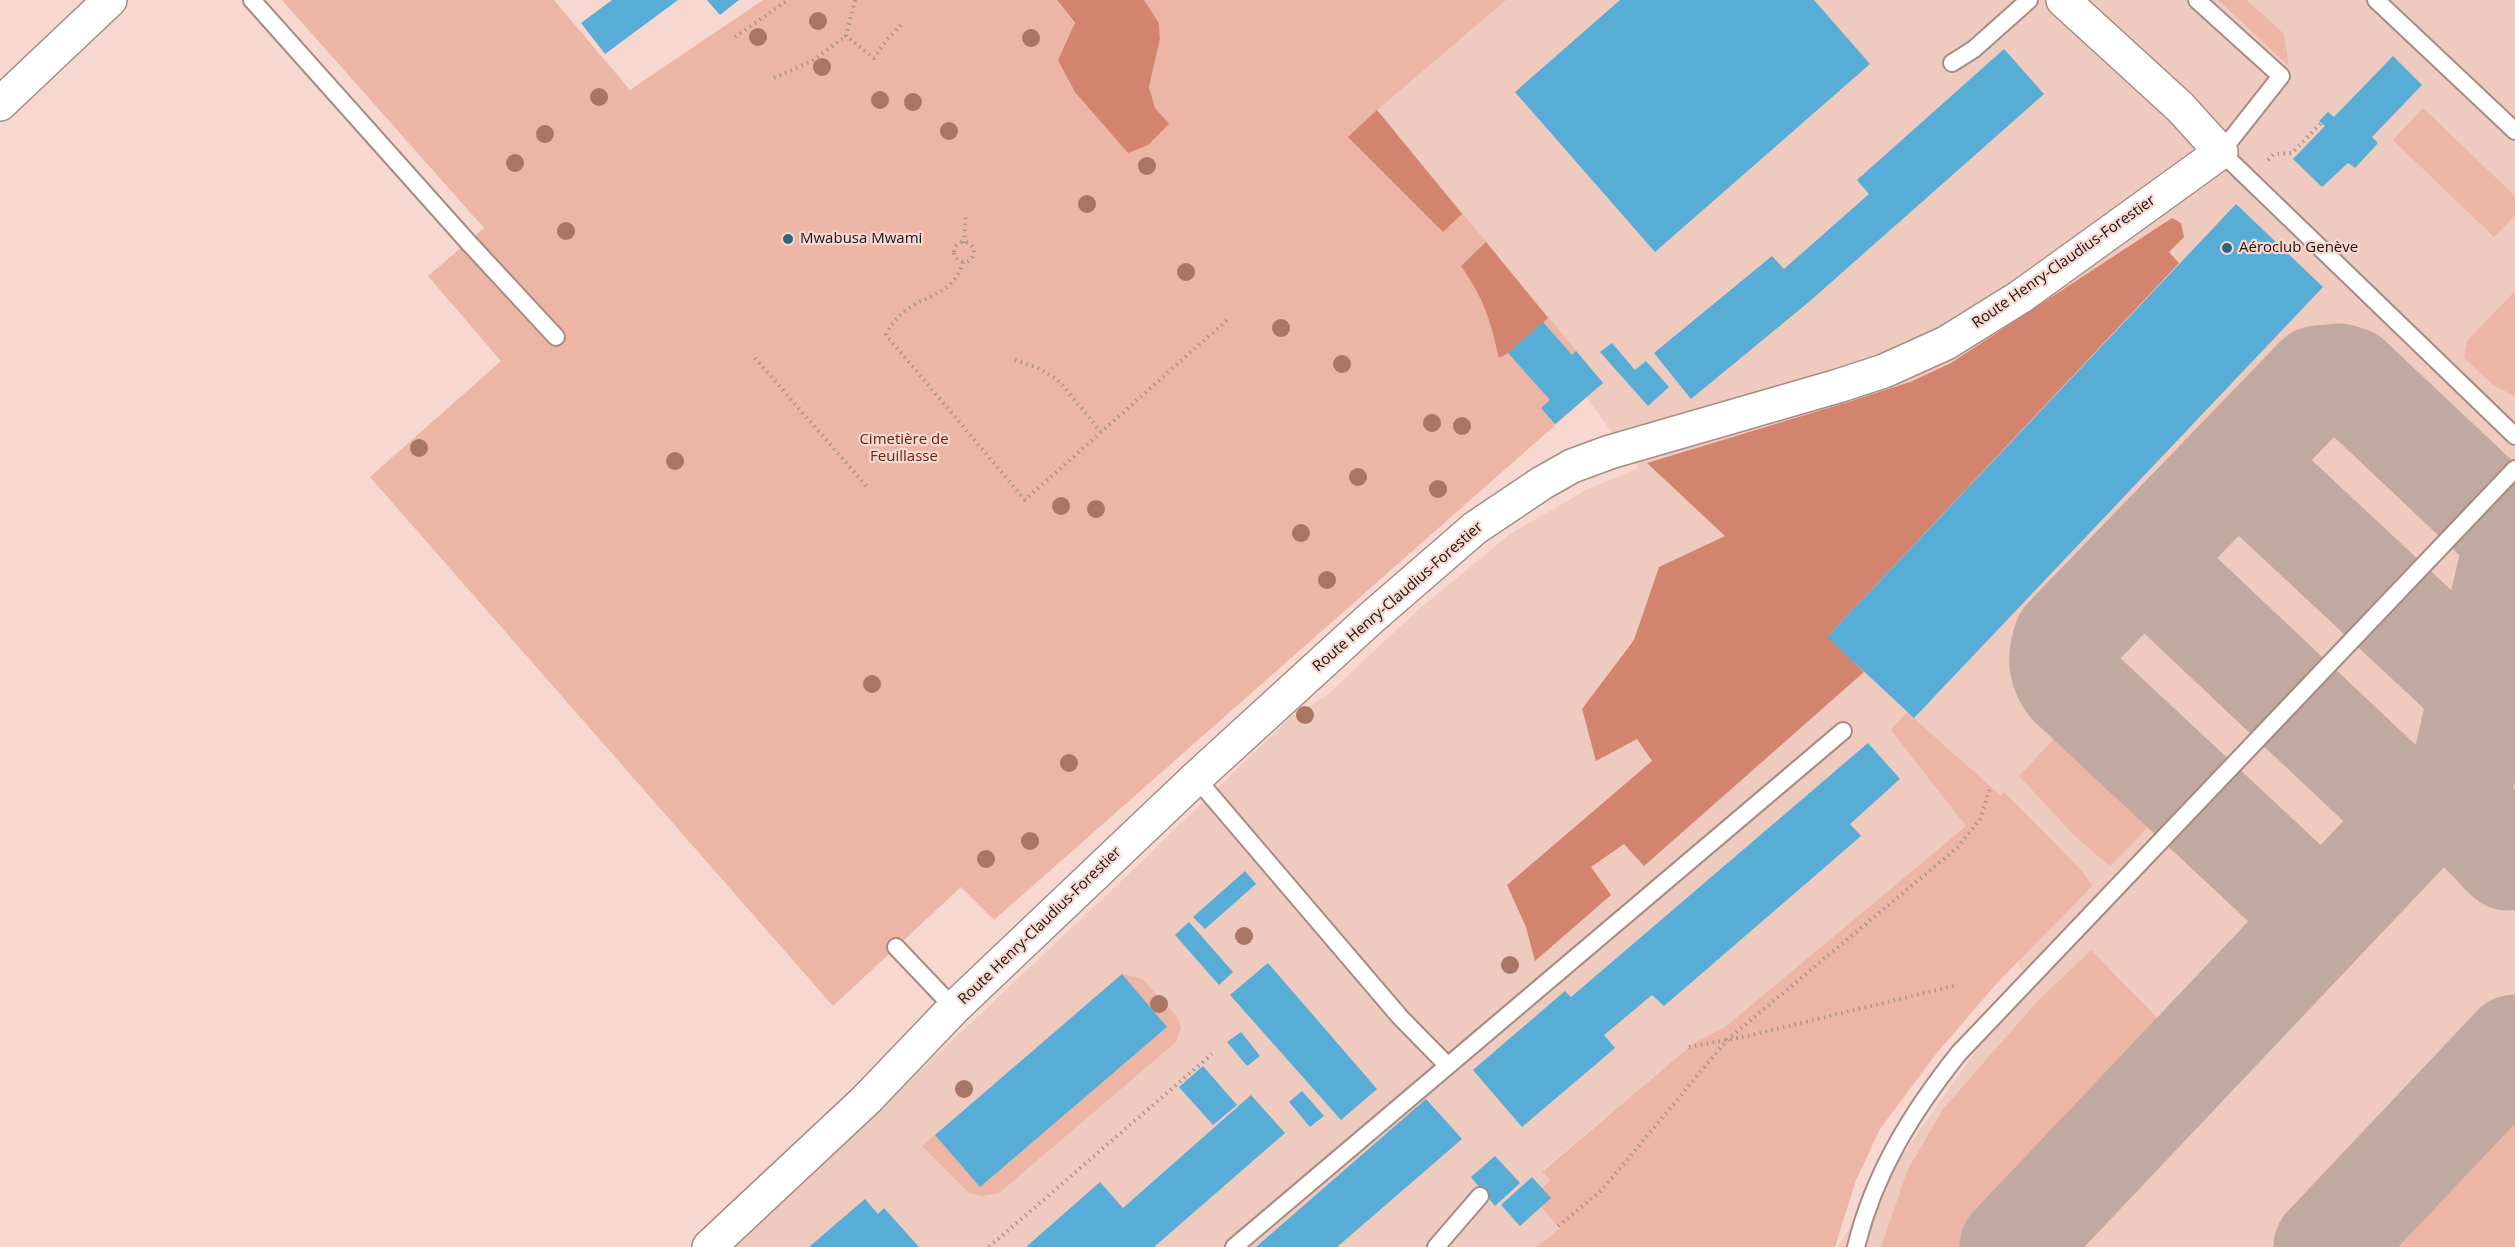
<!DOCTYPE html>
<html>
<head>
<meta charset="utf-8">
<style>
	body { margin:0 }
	canvas { display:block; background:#f6d8d0 }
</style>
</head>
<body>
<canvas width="2515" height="1247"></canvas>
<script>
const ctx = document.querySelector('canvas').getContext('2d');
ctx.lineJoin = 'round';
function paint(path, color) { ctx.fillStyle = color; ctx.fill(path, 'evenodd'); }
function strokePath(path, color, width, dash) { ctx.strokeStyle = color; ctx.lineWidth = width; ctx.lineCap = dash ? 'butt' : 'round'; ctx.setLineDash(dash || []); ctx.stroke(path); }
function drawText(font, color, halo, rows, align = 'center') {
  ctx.font = font + ' "Open Sans",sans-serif'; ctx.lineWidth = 4.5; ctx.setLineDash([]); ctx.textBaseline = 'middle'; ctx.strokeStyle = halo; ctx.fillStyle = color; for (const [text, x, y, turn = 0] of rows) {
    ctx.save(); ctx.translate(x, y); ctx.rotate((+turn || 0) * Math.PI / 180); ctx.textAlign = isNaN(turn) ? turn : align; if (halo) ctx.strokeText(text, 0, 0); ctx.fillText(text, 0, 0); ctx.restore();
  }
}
paint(new Path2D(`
	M1497,0H2515V1247H1837L2026,980L1960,831L1725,1027L1695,1042L1542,1171L1551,1180L1560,1228L1537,1247H733L1116,886L1292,716L1326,696L1418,610L1510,534L1586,490L1638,468L1377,110Z`), '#efcabf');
paint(new Path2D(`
	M282,0H554L630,90L763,0H1057L1075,24L1154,106L1149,87L1160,39L1159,23L1144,0H1506L1377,110L1603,383L994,920L961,887L833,1006L370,477L501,361L428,276L484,228Z
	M2218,0H2247L2284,34L2289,66Z
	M2423,108L2515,196V215L2494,237L2393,140Z
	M2515,291V396L2493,385L2464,358L2467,341Z
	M1907,712L2001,796L2004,792L2083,872L2092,886L1997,983L1936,1054L1880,1129L1856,1180L1835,1247H1537L1560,1228L1541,1207L1542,1188L1551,1180L1542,1172L1695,1042L1725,1027L1966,826L1891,730Z
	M2069,723L2161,814L2111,865L2107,864L2073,834L2019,776Z
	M2091,950L2173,1034L2133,1078L2145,1096L1997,1247H1881L1908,1169L1944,1108L2035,1004Z
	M1122,974L1142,979L1177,1017L1181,1027L1176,1042L999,1193L982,1196L969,1193L922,1146L935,1135L980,1187L1167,1027Z
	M2515,1079V1247H2355Z`), '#ecb5a6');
paint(new Path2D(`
	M1057,0H1144L1159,23L1160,39L1149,87L1155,108L1169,124L1148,145L1128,153L1075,92L1058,60L1075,23Z
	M1377,110L1462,214L1443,232L1348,137Z
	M2172,218L2181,223L2184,237L2169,252L2179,263L1828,636L1864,672L1644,866L1624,844L1591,867L1611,895L1535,961L1526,927L1507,885L1652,761L1637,739L1596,761L1582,709L1634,640L1659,567L1725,536L1647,463L1848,402L1910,382L1951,363Z
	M1486,242L1548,318L1508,353L1499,358C1490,319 1484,299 1461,266Z`), '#d2846e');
strokePath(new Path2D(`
	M2219,481L2238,478L2256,480L2465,675L2477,692L2479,703
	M2124,579L2153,576L2163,579L2406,808L2425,811
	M2340,898C2321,905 2312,905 2295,893L2070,683C2060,669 2060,655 2066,639L2318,378L2339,376L2349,379L2504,525L2513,543L2514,552L2457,799L2459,807L2467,818
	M2012,1247L2425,811C2462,802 2484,834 2508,858
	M2326,1247L2515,1047`), '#c1a8a1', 105);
paint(new Path2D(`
	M612,0H678L605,54L581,23Z
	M707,0H739L720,15Z
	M1620,0H1814L1870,64L1655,252L1515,92Z
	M2004,49L2044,94L1810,301L1691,399L1654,353L1772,256L1784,269L1869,194L1857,180Z
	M2393,56L2422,85L2372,137L2378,143L2355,168L2348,163L2322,187L2293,159L2325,126L2319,121L2328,112L2334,117Z
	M2236,204L2323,287L1914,718L1827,637Z
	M1543,322L1572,355L1576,351L1603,383L1555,424L1541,408L1550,400L1508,353Z
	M1612,343L1635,370L1646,361L1669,387L1648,406L1600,352Z
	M1868,743L1900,779L1850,824L1861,836L1664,1006L1652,995L1604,1035L1615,1048L1522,1127L1473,1070L1565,991L1571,997Z
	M1245,871L1256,884L1205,929L1193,917Z
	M1189,922L1233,972L1219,985L1175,935Z
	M1268,963L1377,1089L1341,1120L1230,995Z
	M1122,974L1167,1027L980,1187L935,1135Z
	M1241,1032L1260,1056L1247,1066L1227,1042Z
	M1203,1066L1237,1105L1213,1125L1179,1087Z
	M1302,1091L1324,1116L1310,1127L1289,1102Z
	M1251,1095L1285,1133L1154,1247H1026L1100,1182L1123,1208Z
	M1426,1099L1462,1139L1337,1247H1256Z
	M1495,1156L1520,1183L1495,1206L1471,1177Z
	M1532,1177L1551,1198L1520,1226L1501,1205Z
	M865,1199L878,1214L884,1208L919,1247H809Z`), '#57add6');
const lane = new Path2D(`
	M252,0L468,242L556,337
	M2197,0L2281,76L2221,152L2515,436
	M2376,0L2515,131
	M1952,63L1974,49L2029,0
	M1196,778L1400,1017L1447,1065
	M896,947L954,1008
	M1234,1247L1843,731
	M1436,1247L1480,1196
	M1856,1247C1874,1173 1912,1112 1959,1053L2515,469`);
const street = new Path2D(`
	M0,104L110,0
	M709,1247L866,1100L954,1008L1196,778L1370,619L1475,528L1542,483L1572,466L1610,452L1838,386L1884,371L1946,343L2020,297L2221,152L2180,107L2063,0`);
strokePath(lane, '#a78c84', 20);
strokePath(street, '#a78c84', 36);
strokePath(new Path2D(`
	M855,0L846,36L874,58L886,41L904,22
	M735,37L788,0
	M774,78L812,61L846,36
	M2268,160L2274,154L2292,153L2321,123
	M954 252a10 10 0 1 1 20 0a10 10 0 1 1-20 0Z
	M964,243L966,213
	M963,262C950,306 907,290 886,335L1025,500L1227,320
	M755,358L869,489
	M1015,360L1038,368L1058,380L1101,432
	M1689,1047L1748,1036L1957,985
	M1558,1226L1602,1190L1727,1040L1958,847L1980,819L1991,786
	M989,1247L1212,1054`), '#aa938d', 4, [1.5, 4.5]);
strokePath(lane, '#fff', 16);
strokePath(street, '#fff', 33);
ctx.fillStyle = '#a97565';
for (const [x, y] of [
	[818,21],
	[758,37],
	[1031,38],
	[822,67],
	[599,97],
	[880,100],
	[913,102],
	[949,131],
	[545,134],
	[515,163],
	[1147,166],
	[1087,204],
	[566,231],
	[1186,272],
	[1281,328],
	[1342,364],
	[1432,423],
	[1462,426],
	[419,448],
	[675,461],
	[1358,477],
	[1438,489],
	[1061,506],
	[1096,509],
	[1301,533],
	[1327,580],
	[872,684],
	[1305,715],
	[1069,763],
	[1030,841],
	[986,859],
	[1244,936],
	[1510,965],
	[1159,1004],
	[964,1089]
]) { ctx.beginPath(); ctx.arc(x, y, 9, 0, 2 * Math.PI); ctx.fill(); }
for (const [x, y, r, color] of [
	[788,239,6,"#2e6580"],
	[2227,248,6,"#2e6580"]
]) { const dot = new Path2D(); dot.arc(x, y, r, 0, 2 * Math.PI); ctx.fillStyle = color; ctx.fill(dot); strokePath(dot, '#f6d8d0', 2); }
drawText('15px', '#1d1310', '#f6d8d0', [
	["Mwabusa Mwami",800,239],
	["Aéroclub Genève",2239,248]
], 'left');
drawText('15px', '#1d1310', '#f6d8d0', [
	["Route Henry-Claudius-Forestier",2064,262,-35],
	["Route Henry-Claudius-Forestier",1398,597,-41],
	["Route Henry-Claudius-Forestier",1040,926,-44]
]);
drawText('15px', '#6a240e', '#f6d8d0', [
	["Cimetière de",904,440],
	["Feuillasse",904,457]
]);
</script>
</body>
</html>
